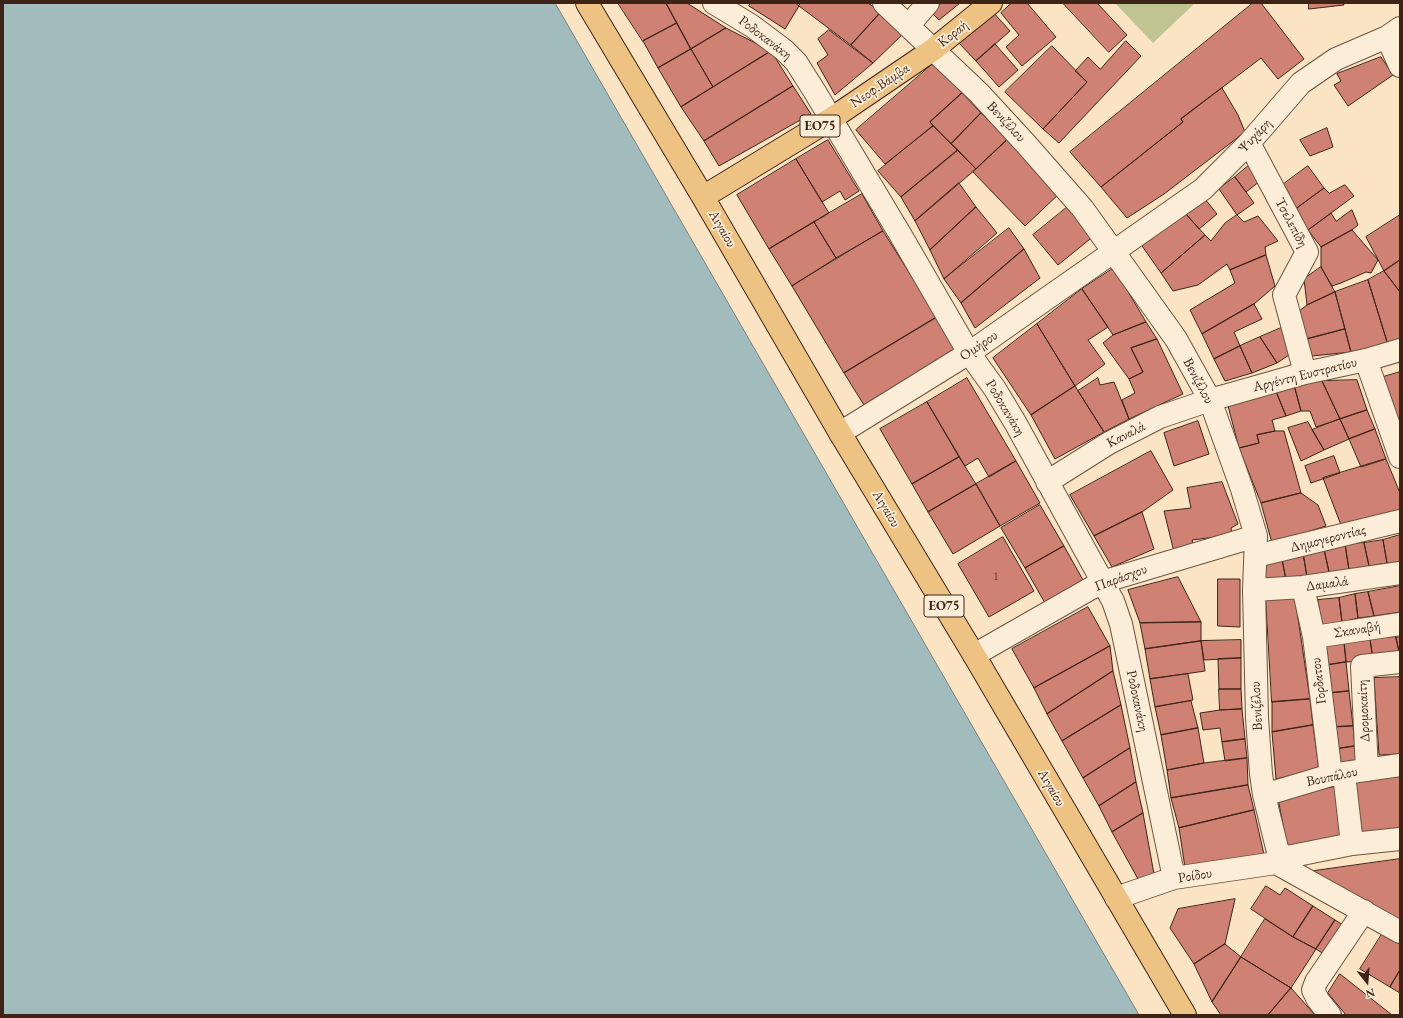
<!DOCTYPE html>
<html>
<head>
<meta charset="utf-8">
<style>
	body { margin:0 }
	#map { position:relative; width:1403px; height:1018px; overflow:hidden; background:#fae4c3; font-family:"EB Garamond",serif }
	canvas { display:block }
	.frame { position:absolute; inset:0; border:4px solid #3e2417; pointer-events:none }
	.north { position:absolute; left:1347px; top:962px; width:40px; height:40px; -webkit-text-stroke:3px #fcedd8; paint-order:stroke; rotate:163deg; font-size:11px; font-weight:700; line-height:16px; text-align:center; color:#3e2417 }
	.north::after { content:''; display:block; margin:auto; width:14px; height:18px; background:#3e2417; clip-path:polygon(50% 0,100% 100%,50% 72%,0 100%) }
</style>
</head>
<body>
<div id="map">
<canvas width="1403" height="1018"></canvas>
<div class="frame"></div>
<div class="north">N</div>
</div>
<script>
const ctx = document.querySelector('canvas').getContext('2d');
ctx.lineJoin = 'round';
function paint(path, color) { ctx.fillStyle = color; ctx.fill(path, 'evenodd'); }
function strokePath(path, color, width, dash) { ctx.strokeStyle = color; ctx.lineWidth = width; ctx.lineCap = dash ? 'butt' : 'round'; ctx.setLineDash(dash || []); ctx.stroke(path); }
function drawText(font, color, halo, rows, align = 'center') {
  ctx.font = font + ' "EB Garamond",serif'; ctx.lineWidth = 3.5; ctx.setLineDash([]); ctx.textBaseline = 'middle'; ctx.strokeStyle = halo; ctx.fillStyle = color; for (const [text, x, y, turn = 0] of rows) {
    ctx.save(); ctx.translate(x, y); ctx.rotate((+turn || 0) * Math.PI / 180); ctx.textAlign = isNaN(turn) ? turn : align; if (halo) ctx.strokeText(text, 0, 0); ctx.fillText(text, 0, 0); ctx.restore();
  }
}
paint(new Path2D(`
	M1115,3H1193L1194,4L1153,43Z`), '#c0c493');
const water = new Path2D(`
	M3,3H555L1139,1015H3Z`);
paint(water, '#a2bcbd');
strokePath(water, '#7a7f7b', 1);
const building = new Path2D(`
	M618,3H666L677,23L643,41Z
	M666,3H687L726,28L691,49Z
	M751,3H795L799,6L785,29L749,6Z
	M801,3H868L881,12L851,45L799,6Z
	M941,3H960L939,20L932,13Z
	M1012,3H1027L1056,37L1022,66L1006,47L1019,35L1001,13Z
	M1063,3H1097L1127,35L1109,52Z
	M1253,3H1261L1304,59L1278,79L1261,58L1181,119L1183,122L1101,187L1070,152Z
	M1309,3H1343L1344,5L1309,9Z
	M992,11L1010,31L976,61L958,42Z
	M881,12L904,33L873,63L851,45Z
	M677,23L691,49L658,68L643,41Z
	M726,28L771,51L713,87L691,49Z
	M829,30L873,63L835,95L817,63L828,55L818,39Z
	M1126,41L1141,56L1059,143L1043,129L1087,82L1075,71L1088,57L1100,69Z
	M995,44L1018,70L999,87L976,61Z
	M1052,46L1087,82L1043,129L1005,92Z
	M691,49L713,87L681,107L658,68Z
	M771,51L793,86L704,141L681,107Z
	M1381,57L1393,75L1348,106L1334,85L1341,81L1337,74Z
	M934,63L962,93L930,122L933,126L885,164L856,130Z
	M793,86L811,114L719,166L704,141Z
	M1222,88L1238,115L1245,132L1164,194L1127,218L1101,187L1183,122L1181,119Z
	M962,93L981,113L951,144L930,122Z
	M981,113L1008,139L976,169L951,144Z
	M933,126L958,150L901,197L878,171Z
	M1327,128L1333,147L1310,156L1300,140Z
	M1008,139L1060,193L1025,226L973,172Z
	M828,140L859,191L845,200L840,191L822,202L796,159Z
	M958,150L976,169L915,221L901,197Z
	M1258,158L1269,174L1246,192L1235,177Z
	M796,159L829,213L769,249L737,195Z
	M1308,166L1324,188L1294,210L1277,189Z
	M1235,177L1254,203L1237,215L1219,189Z
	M959,183L976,207L930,250L915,221Z
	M1345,185L1354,196L1308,230L1294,210L1324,188L1329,193Z
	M862,194L883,231L836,258L814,222Z
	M1205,199L1217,214L1199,229L1185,213Z
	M1070,205L1095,235L1058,265L1033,235Z
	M976,207L997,233L944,279L930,250Z
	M1352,210L1358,225L1352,230L1321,247L1308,230L1331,213L1336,221Z
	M1185,213L1205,235L1161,273L1140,243Z
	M1237,215L1244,222L1258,216L1278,241L1265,247L1266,255L1230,270L1227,264L1198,285L1173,291L1161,273L1205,235L1211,241L1225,223Z
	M1400,215V260L1384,271L1366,237Z
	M814,222L836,258L792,286L769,249Z
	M1009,228L1024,249L961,303L944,279Z
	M1352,230L1378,260L1371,273L1366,272L1341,283L1332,286L1321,267V247Z
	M883,231L937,317L844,373L792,286Z
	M1024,249L1040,278L975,328L961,303Z
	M1266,255L1275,286L1254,304L1202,334L1190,310L1235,283L1230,270Z
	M1400,260V292L1384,271Z
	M1321,267L1335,292L1307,305L1304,279Z
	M1114,268L1146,322L1113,335L1082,289Z
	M1384,271L1400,292V342L1388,345L1368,280Z
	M1368,280L1388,345L1351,352L1335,292Z
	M1082,289L1108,327L1088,340L1105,364L1075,386L1037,324Z
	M1335,292L1345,329L1307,339L1294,315L1307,305Z
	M1254,304L1262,319L1234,332L1240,346L1214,359L1202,334Z
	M937,317L957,348L864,405L844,373Z
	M1146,322L1157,339L1131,348L1143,372L1129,379L1103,343L1113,335Z
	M1037,324L1075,386L1031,415L993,358Z
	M1281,328L1295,351L1277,363L1260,337Z
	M1345,329L1351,352L1312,356L1307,339Z
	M1260,337L1277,363L1252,373L1240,346Z
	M1157,339L1183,394L1129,419L1122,400L1135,393L1129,379L1143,372L1131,348Z
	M1240,346L1252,373L1225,381L1214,359Z
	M1400,372V423L1397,425L1380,378Z
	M967,378L1016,461L989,477L978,458L965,466L927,402Z
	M1098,378L1100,385L1114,382L1129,419L1104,432L1078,391Z
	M1357,380L1367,410L1340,419L1322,381Z
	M1322,381L1340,419L1316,427L1310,411H1301L1294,385Z
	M1294,385L1301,411L1286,416L1275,389Z
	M1075,386L1104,432L1055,459L1031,415Z
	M1275,389L1286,416L1272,420L1275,431L1257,435L1259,443L1239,448L1227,402Z
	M927,402L959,457L912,484L880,429Z
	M1367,410L1375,429L1349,439L1340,419Z
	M1340,419L1349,439L1324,450L1312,430Z
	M1198,421L1209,454L1174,466L1164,433Z
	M1308,422L1324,450L1301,461L1288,428Z
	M1375,429L1386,459L1361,467L1349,439Z
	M1275,431H1284L1301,493L1261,503L1239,448L1259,443L1257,435Z
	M1151,451L1173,490L1142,512L1094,536L1070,495Z
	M1334,456L1340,473L1311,483L1305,466Z
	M959,457L976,484L928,512L912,484Z
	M1386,459L1400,493V512L1341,525L1323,478Z
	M1016,461L1040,503L1000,526L976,484Z
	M1222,482L1238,524L1231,528L1232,535L1192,540L1194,547L1174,552L1164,511L1191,508L1187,488Z
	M976,484L1000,526L953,554L928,512Z
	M1301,493L1318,505L1326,526L1272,543L1261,503Z
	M1040,505L1064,546L1025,568L1001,528Z
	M1142,512L1154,549L1112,567L1094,536Z
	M1400,535V564L1387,563L1383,540Z
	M1003,537L1034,591L989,617L958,564Z
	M1383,540L1387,563L1369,566L1364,543Z
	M1364,543L1369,566L1349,570L1345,544Z
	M1345,544L1349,570L1329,572L1324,549Z
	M1064,546L1083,580L1045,603L1025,568Z
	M1324,549L1329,572L1307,577L1303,553Z
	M1303,553L1307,577L1286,580L1282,559Z
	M1282,559L1286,580L1267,579L1261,573L1268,560Z
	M1178,577L1201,622L1140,623L1128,590Z
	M1218,579H1240V627L1218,626Z
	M1400,586V612L1374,616L1368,592Z
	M1368,592L1374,616L1358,618L1355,594Z
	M1355,594L1358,618L1342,622L1339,598Z
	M1266,598H1295L1310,699L1272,702Z
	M1339,598L1342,622L1321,625L1318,600Z
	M1088,607L1110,646L1034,688L1012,649Z
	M1201,622V641L1145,649L1140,623Z
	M1396,637L1400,656L1373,660L1370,639Z
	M1396,637H1400V656Z
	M1370,639L1373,660L1346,662L1344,642Z
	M1241,640V658L1204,660L1201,641Z
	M1201,641L1205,671L1150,679L1145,649Z
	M1344,642L1346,662L1327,665L1325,644Z
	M1110,646L1113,671L1047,714L1034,688Z
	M1241,658V689H1219L1218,659Z
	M1346,662L1349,691L1330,693L1327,665Z
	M1113,671L1121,705L1062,741L1047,714Z
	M1188,674L1193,700L1155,707L1150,679Z
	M1400,677V754L1379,755L1374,678Z
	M1219,689H1241L1242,709L1220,710Z
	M1349,691L1353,726L1334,727L1330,693Z
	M1310,699L1313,725L1272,732V702Z
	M1191,701L1198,728L1161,735L1155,707Z
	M1121,705L1130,748L1083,778L1062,741Z
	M1242,709L1245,739L1222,742L1220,728L1203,730L1200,713L1220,710Z
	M1313,725L1319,769L1276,779L1272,732Z
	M1353,726L1355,746L1336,749L1334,727Z
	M1198,728L1204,763L1167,770L1161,735Z
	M1245,739L1247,758L1225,761L1222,742Z
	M1355,746L1356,763L1338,767L1336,749Z
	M1130,748L1136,782L1099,806L1083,778Z
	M1247,758L1248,785L1171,798L1167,770L1204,763Z
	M1400,774V831L1356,836L1350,782Z
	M1136,782L1143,813L1112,832L1099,806Z
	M1248,785L1254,810L1179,828L1171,798Z
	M1335,787L1345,836L1287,847L1278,798Z
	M1254,810L1265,859L1186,874L1179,828Z
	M1143,813L1154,874L1138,879L1112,832Z
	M1400,859V925L1366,906L1313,871Z
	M1266,886L1280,895L1285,888L1313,906L1293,937L1251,909Z
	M1235,899L1225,944L1194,964L1170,928L1178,909Z
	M1313,906L1335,920L1316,949L1293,937Z
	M1265,919L1293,937L1316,949L1291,988L1241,957Z
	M1335,920L1348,928L1330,958L1316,949Z
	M1384,931L1400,942V970L1390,987L1360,969Z
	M1225,944L1241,957L1212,1002L1194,964Z
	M1241,957L1291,988L1268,1015H1221L1212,1002Z
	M1400,970V993L1390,987Z
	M1340,974L1392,1015H1346L1328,993Z
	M1291,988L1315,1015H1268Z`);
paint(building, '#cf8273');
strokePath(building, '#3e2417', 1);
const minor = new Path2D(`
	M714,3L752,26L784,50L796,62L815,92L900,234L969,353L995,389L1016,424L1113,601L1121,624L1174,878
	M884,3L979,93L1026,144L1083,209L1176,339L1210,400L1242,489L1256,536L1254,590L1257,718L1261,774L1264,795L1278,852L1287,857L1352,844L1400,839
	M908,26L928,3
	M1387,37L1400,66
	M1249,143L1307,252L1284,295L1305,373
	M1366,360L1400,457
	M840,433L969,353L1203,189L1249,143L1301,83L1336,59L1387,37L1400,28
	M1047,482L1109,443L1160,417L1210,400L1305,373L1366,360L1400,350
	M1256,556L1400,521
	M1303,587L1314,637L1331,775
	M1254,590L1303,587L1400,573
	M1314,637L1400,624
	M974,655L1102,582L1256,536
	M1367,770L1362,666L1400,662
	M1344,774L1352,844
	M1264,795L1331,775L1400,765
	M1116,898L1174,878L1276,863L1400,932
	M1330,1015L1318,1000L1313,990L1316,982L1364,911`);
const major = new Path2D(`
	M587,3L703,197L840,433L974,655L1185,1015
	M703,197L831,119L934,49L991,3`);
strokePath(minor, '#6d5442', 24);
strokePath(major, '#3e2417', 24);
strokePath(minor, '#fcedd8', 22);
strokePath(major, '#edc282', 22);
drawText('12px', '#623c2e', null, [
	["1",996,577]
]);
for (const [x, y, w] of [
	[820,126,40],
	[944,606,40]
]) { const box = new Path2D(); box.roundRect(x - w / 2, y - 11, w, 22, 3); ctx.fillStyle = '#fcedd8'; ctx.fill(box); strokePath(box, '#3e2417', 1); }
drawText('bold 13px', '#3e2417', null, [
	["ΕΟ75",820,126],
	["ΕΟ75",944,606]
]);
drawText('14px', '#3e2417', '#fcedd8', [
	["Κοραή",953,34,-39],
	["Ροδοκανάκη",765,38,37],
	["Νεοφ.Βάμβα",880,86,-34],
	["Βενιζέλου",1006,122,47],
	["Ψυχάρη",1255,136,-47],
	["Τσελεπίδη",1291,223,62],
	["Αιγαίου",722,229,60],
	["Ομήρου",979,346,-34],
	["Αργέντη Ευστρατίου",1305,375,-14],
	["Βενιζέλου",1198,381,62],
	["Ροδοκανάκη",1005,408,59],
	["Καναλά",1126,435,-27],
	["Αιγαίου",886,509,59],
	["Δημογεροντίας",1328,539,-14],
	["Παράσχου",1121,578,-20],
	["Δαμαλά",1327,584,-8],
	["Σκαναβή",1357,630,-9],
	["Γορδατου",1319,681,-97],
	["Ροδοκανάκη",1137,701,78],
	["Βενιζέλου",1257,706,-93],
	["Δρομοκαίτη",1364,711,-93],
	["Βουπάλου",1332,777,-12],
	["Αιγαίου",1051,788,60],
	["Ροίδου",1195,876,-9]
]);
</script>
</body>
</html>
